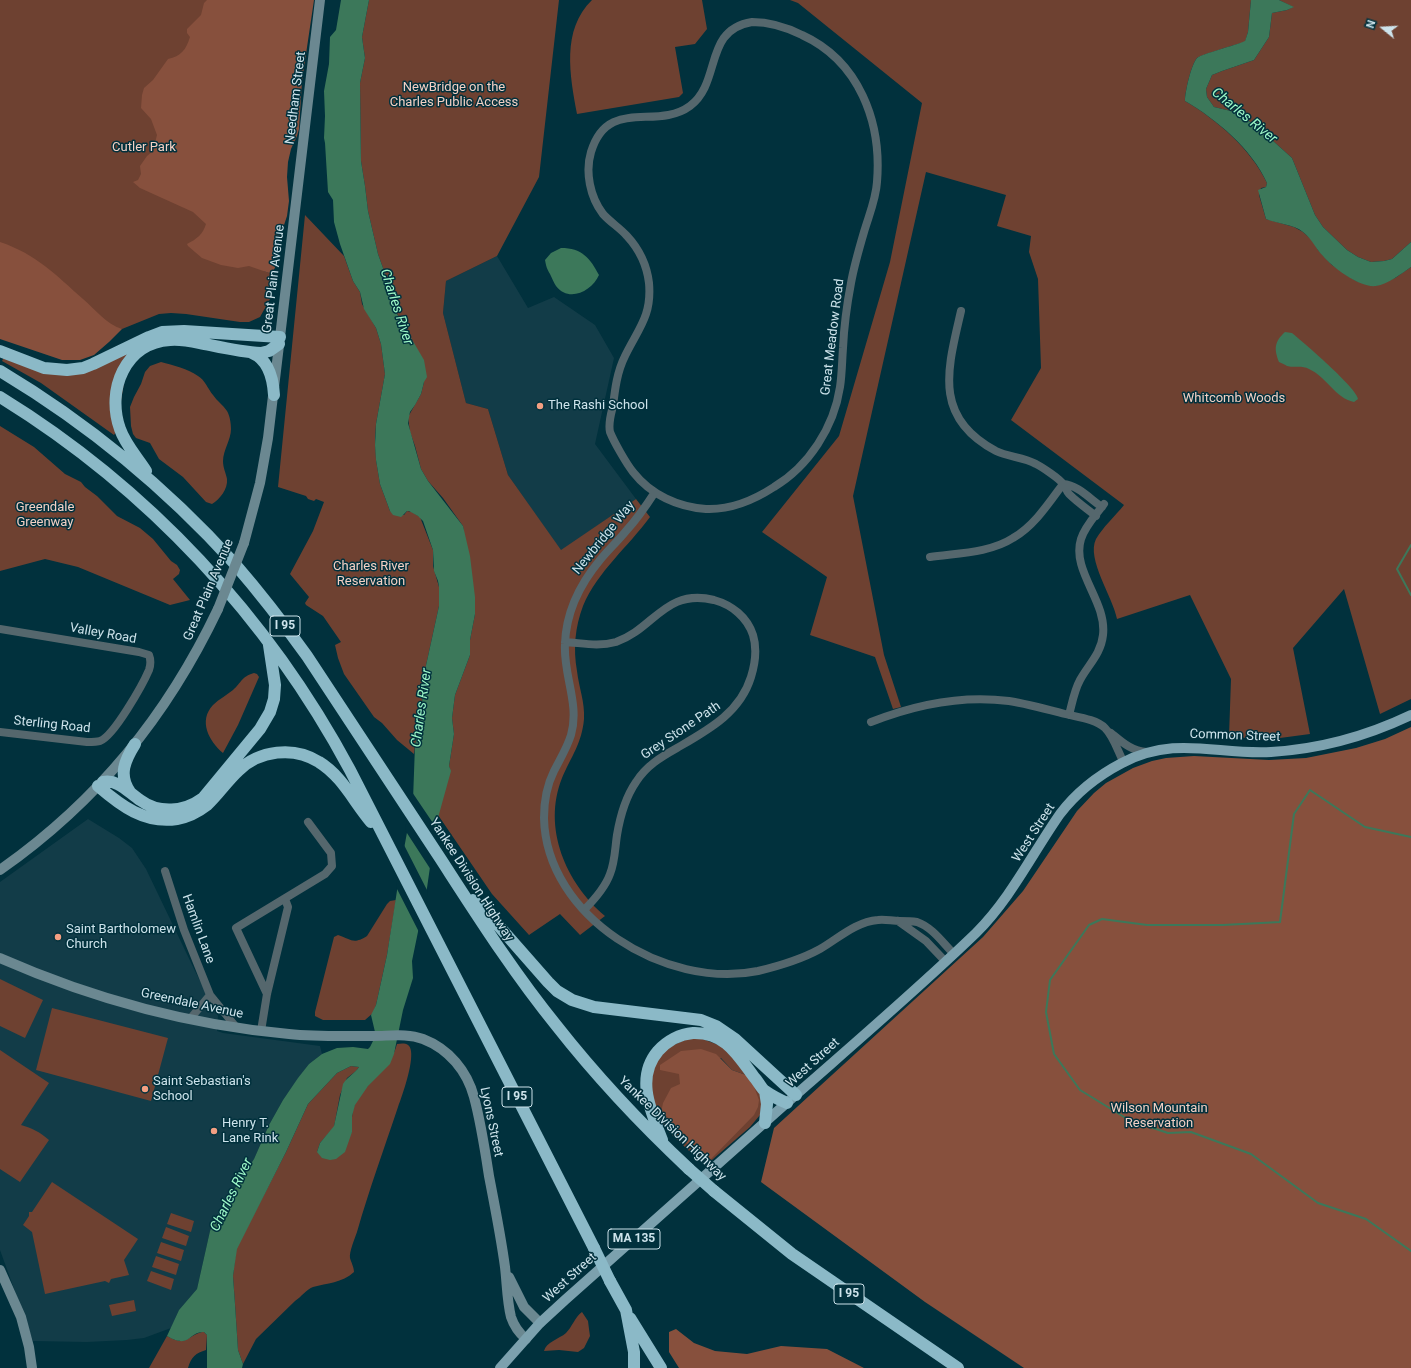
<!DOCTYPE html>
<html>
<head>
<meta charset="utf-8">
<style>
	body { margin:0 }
	#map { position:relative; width:1411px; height:1368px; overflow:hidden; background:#01313d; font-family:Roboto,sans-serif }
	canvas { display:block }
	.north { position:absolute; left:1363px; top:8px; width:40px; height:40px; -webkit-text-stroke:3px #01313d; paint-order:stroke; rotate:288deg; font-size:11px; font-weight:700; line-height:16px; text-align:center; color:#cde3eb }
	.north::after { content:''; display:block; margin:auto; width:14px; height:18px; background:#cde3eb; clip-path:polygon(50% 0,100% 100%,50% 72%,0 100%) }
</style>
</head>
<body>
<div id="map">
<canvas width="1411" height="1368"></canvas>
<div class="north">N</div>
</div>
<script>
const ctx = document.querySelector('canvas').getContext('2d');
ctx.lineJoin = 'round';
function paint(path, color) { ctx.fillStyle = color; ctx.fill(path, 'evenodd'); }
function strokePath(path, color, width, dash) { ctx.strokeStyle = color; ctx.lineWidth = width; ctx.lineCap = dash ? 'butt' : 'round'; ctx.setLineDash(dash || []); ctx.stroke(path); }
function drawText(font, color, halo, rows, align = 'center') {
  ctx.font = font + ' Roboto,sans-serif'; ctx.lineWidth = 3; ctx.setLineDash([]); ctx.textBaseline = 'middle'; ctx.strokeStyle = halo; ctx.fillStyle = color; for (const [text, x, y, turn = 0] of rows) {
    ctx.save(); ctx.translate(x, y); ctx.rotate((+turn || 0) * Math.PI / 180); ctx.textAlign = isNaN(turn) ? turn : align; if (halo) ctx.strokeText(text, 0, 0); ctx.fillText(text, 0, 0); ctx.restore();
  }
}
paint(new Path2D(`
	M497,256L528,308L554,297L595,325L614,358L595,444L636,499L561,551L508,475L488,409L466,403L443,313L446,281Z
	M88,819L119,838L132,848L146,869L195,971L218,1016L217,1031L223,1033L320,1046L322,1054L309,1064L283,1100L269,1125L254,1159L215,1219L210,1231L197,1289L179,1310L171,1328L144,1338L127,1340L87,1342L33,1341L0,1250V882Z`), '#123c48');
paint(new Path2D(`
	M0,0H294L264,271L272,274L270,299L260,317L249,322H240L186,314L171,313L159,314L122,329L0,324Z
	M369,0H559L539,177L497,256L446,281L443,313L466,403L488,409L508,475L561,550L636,499L650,517C628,547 598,571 583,606C575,627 573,649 577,671C579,688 585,702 584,719C582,743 571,757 562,778C542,828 566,883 605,916L580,935L560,914L529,935L492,894L438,815L450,770L449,766L454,734L452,718L455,695L470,655V640L475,614L463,526L443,498L428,481L421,469L415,446L410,432L408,417L421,394L424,382L402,322L393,307L388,282L378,254L368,211L365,186L361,161L360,83L365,58L362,37Z
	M592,0H702L707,29L695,44L675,47L683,93L679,97L577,114C570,76 561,30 592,0Z
	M790,0H1251L1248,32L1245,42C1237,44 1201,55 1197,58C1191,65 1185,92 1185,101C1216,119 1251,149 1267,183L1266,187L1261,188L1259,195L1266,219L1294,227L1303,232L1313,241L1318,250L1332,265L1356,281L1375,286L1395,278L1411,267V699L1380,714L1344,589L1293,648L1310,734L1265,740L1229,736L1231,679L1190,595L1117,619C1113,597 1086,559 1096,539C1103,527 1115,516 1124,505L1011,420L1041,368L1038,279L1029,252L1031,236L997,226L1006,195L926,172L853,496L884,655L901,707L893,709L875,657L810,635L827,577L762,532L839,436L890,262L922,103L798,3Z
	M1279,0H1411V242L1392,259L1384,261L1371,262L1358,257L1347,250L1323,227L1315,215L1292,158L1262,131L1245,118L1231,111L1214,107L1207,97L1206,89L1212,75L1222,71L1254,60L1269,37L1272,13L1287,10L1293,7Z
	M305,215L344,256L353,281L360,292L362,304L376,328L381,344L385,374L376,424L375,438L376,460L380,484L390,511L404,515L407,511L412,512L420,517L433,550V566L439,587V606L425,670L420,725L415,745L414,754L397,740L382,723L374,717L344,674L338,658L335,645L341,642L323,616L306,605L305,603L309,597L290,574L313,531L324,502L316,499L314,501L308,499L306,496L278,487Z
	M136,348L128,358L116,432L114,435L41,383L2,361L4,357L46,373Z
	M161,362C173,365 188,369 198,376C205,380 208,389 213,395C217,401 223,405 227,411C230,416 231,424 231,429C231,440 223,450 223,461C223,468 226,473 227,479C228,489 220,499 212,504L206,502L183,477L159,459L150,443L136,438L133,434L131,426L130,407L134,397L141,384L145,372L150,366Z
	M0,426L34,447L65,474L81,482L85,487L97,496L117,516L140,528L153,539L171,561L177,565L180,570L179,574L173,579L190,600L170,605L78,567L45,559L0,571Z
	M254,673L257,674L259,677L238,725L223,753C209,741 198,721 213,705C219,699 227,695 233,690C242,682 241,677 254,673Z
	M396,900L387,955L376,1005L373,1013L365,1020H323L315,1016V1012L334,937L338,935C351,939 353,945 367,936L387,904L390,901Z
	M0,979L43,1000L25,1038L0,1026Z
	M52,1008L168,1038L151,1101L36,1070Z
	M700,1038L724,1047L732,1054L763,1098L760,1115L750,1127L705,1166L669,1132L658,1117L652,1101L651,1072L658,1058L667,1048L687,1039ZM721,1058L732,1070L746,1075L680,1084V1074Z
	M397,1044C404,1043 410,1043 411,1051C413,1064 403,1094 398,1107C384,1149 369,1190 357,1232C355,1238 349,1252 350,1258C351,1262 354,1267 354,1272C342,1283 327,1283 313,1287C307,1289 301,1297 295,1301L256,1339L243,1364L238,1350L235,1304L233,1276L236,1249L286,1152L308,1104L337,1073L351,1066L359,1067L356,1071L347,1078L340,1095L334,1127L320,1143L317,1152L352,1132C352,1123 351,1112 355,1104C366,1081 390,1071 397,1044Z
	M0,1050L49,1083L21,1125C32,1128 40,1132 49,1140L20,1182L0,1169Z
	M52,1182L138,1239L124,1260L129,1275L111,1279L109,1283L105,1281L45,1294L32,1232L23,1225L29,1216V1212H32Z
	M171,1213L194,1221L191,1232L167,1224Z
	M166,1227L189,1236L186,1246L162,1238Z
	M161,1242L184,1250L181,1261L157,1253Z
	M156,1256L179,1264L176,1275L152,1267Z
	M151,1271L174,1279L171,1290L147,1281Z
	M134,1300L136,1311L112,1316L109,1305Z
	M582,1312L588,1321L589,1329L590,1336L584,1348L578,1352L559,1350L544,1351C546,1342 559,1339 566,1333C572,1327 575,1317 582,1312Z
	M202,1332H204L207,1335L206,1350C196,1353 191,1357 188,1368H149L167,1336C187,1347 185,1337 202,1332Z`), '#6e4131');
paint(new Path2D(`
	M207,0H314L302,81L299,129L297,136L291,149L288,162L287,177L289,201L287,216L282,231L278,261L272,274L249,266L238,268L221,265L202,258L188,246L187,244C197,239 203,234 206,224L193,212L140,188L133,182L138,180L141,174L140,166L147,156L153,151L157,135L151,119L141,108L142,95L144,88L153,80L168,59C181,56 186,50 190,37L187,33V29L201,15L204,3Z
	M0,242C36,254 56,275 83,299C96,310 106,324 122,329L109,342L94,355L80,360H62L0,339Z
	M1411,727V1368H1024L925,1302L761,1182L774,1128L983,937L1023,891L1077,811L1094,793L1106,783L1133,768L1152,761L1166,758L1194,756L1269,760L1306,758L1356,748L1385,739Z
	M701,1049L716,1054L732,1070L746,1075L753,1084L759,1100L758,1107L754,1115L711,1159L689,1146L661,1113L663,1103L671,1088L680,1084L679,1074L660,1070V1065L681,1051Z
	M676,1329L694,1343L715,1351L747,1354L781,1346L827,1349L864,1368H679L669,1352V1332Z`), '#87503d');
paint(new Path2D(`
	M341,0H369L362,37L365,58L360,83L361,161L365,186L368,211L378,254L388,282L393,307L424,360L427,377L424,382L421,394L415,405L410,412L408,423L421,469L428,481L463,526L470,556L475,597V614L470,640V655L455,695L452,718L454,734L449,766L451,771L436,825L427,888L412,961L413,978L403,1010L394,1054L390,1064L368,1086L355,1105L352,1116V1132L345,1152L336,1159L330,1160L322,1158L317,1152L320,1143L334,1126L343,1084C347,1077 355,1073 359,1067L351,1066L337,1073L308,1104L286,1152L237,1249L233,1276L235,1304L238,1350L243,1364L242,1368H207V1335L204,1332C188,1331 191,1350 167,1336L179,1310L197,1289L210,1231L215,1219L254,1159L269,1125L283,1100L298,1078L309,1064L322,1054L337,1048L353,1047L368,1049L370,1047L373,1041L375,1032L371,1015L376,1005L387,955L401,865L413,800L415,745L420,725L425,670L439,606V587L438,581L434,571L433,550L423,521L418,516L409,511H407L401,517L393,515L390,511L380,484L376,460L375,445L376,424L385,374L381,344L376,328L364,309L360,292L353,281L340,244L334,222L333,200L328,192L325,143L324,138L325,116L324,91L329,64L330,37L336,30Z
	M1251,0H1279L1294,7L1287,10L1272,13L1269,37L1254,60L1222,71L1212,75L1206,89L1207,97L1214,107L1231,111L1245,118L1262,131L1292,158L1315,215L1323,227L1347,250L1358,257L1371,262L1384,261L1392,259L1411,242V267C1401,274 1388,284 1376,286C1360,288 1333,268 1323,256C1315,248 1313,240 1303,232C1293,224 1278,224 1266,219L1258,190L1266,187L1267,183C1252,149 1216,119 1185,101C1185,92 1191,65 1197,58C1201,54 1237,45 1245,41L1248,32Z
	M561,248C582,248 590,258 599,275C592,291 569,303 556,286C554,283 552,278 550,274C547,269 546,266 545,260L551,253Z
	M1285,332L1292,333C1303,342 1357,388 1358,399L1354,402C1335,398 1327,377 1309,369C1302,365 1295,368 1287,366C1285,365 1282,363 1279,362C1274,349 1274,342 1285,332Z`), '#3c785a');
paint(new Path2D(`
	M412,792L437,829L435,852L431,870L405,830Z
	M403,843L428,892L420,934L396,887Z`), '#01313d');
strokePath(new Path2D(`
	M1411,545L1397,569L1411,595
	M1411,837L1365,827L1310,790L1294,814L1280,922L1223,925H1147L1102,919L1089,925L1050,980L1046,1012L1054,1054L1080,1090L1129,1120L1168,1133L1191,1132L1251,1154L1318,1203L1366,1219L1411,1251`), '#3c785a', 2);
strokePath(new Path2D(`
	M752,22C770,22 786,27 802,35C859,61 882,122 877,182C876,199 869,215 864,232C859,249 854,266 851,283C847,304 844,326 843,348C842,361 842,374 840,387C834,427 809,466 774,487C754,500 731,510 706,509C678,507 651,495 633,472C626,463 614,442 610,432C608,423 611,414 613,406C615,389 617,372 625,356C638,329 652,316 649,283C647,266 639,249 627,236C620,228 610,222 603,214C590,197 585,172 591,152C608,96 656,131 690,106C722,82 703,30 752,22Z
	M961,311C948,368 932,417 996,451C1008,457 1024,457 1036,464C1042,467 1060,479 1063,484C1066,487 1066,491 1069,494C1077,502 1087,509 1096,516
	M1063,484C1078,485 1090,499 1102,507
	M655,492C646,506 637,519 626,531C618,541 608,550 600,560C580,584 566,613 565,644C563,675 580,704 571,735C567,748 560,759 554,771C547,785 544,802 544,818C546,917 666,990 758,971C779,966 800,960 820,949C839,938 855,922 878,920C885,919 892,921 900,921C906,921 911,921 917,922C932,927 943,943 953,953
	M930,557C957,553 990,553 1013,538C1034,526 1049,503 1063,484
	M0,629L139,652L149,655C151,660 151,664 149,670C143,684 114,736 100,741C97,742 91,742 87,742L0,732
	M565,642C582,643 598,647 616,642C654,629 665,588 714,600C732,605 747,617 753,635C757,648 755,664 751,677C740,713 708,730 677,748C661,757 646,766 636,782C625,798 620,817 617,835C615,848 615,862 610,874C605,888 594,900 584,910
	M1069,715C1072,704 1074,691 1080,680C1088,665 1101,654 1103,635C1107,601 1071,571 1081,539C1085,526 1096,515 1104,504
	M871,722C914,705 963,695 1009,701C1028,704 1046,709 1065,714C1077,717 1096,719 1105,728C1114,737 1118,752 1124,763
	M1111,733C1122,742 1131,751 1147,752
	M165,871L184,930L210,995L236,1027
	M898,921L926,941L945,961
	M267,994L236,928L325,874L332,866L331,853L308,822
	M190,1019L210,995
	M261,1031L267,994L288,907L285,899`), '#55676d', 8);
strokePath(new Path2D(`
	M244,543L260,483L268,438L320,0
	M0,870C98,801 167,716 218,609
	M0,958C91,998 189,1025 289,1034C317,1037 345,1036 373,1036C390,1036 407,1033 423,1039C449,1049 467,1071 474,1097C481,1123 485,1150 489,1176C495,1207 501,1237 505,1267C507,1284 507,1301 511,1317C514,1326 519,1333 526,1339
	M0,1270L21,1317L29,1347L32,1368
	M509,1277L524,1307L540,1323`), '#6b8891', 10);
strokePath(new Path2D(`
	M500,1368L540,1323L565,1300C646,1228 726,1156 807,1085C864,1035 922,985 976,933C1011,898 1032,854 1060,814C1076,793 1099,775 1122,763C1176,735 1216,755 1271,752C1320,749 1367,736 1411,715`), '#7ca1ae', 10);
strokePath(new Path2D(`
	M0,351L44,368L67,370L83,368L93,364L149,337L162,332L184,331L280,337
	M252,353C269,360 273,378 274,395
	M0,371C87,423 166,488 234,563C260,593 284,624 307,656C351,723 396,791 440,858C477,915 513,972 556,1025C596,1076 641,1124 689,1169
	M0,397C148,488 268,617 350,770L594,1248
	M146,471C137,457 125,444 120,429C106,390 125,343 170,340C180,339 190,341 200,343C220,347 240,352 261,353L269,351L279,344
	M103,782C118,779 128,792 140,800C159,814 184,812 203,798L260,729L270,712L274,699L275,685L269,645
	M98,786C121,806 145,824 177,819C188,817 198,812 207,805C218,795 227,781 238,771C259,750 294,746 319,762C342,776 354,802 371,822
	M130,792C118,775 125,760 135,744
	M473,900L490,916L548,982L557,991L572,1000L594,1007L701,1020L716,1026L735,1039L796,1095
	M765,1123L767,1104L765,1091
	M662,1140C651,1111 635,1078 658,1051C667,1041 680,1034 693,1033C725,1032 737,1054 754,1077C758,1081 761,1088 765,1091C772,1096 780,1100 787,1103
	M714,1191L792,1254L958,1368
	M610,1281L626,1310L634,1352V1368
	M630,1318L661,1368`), '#8bb9c7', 12);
strokePath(new Path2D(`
	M218,609L244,543`), '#6b8891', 10);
strokePath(new Path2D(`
	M689,1169L714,1191
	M594,1248L610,1281`), '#8bb9c7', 12);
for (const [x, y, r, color] of [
	[540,406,4,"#f39f82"],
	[58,937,4,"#f39f82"],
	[145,1089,4,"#f39f82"],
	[214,1131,4,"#f39f82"]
]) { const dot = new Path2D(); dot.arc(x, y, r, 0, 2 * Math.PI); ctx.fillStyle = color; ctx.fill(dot); strokePath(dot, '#01313d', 1.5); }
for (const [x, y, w] of [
	[285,626,30],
	[517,1097,30],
	[634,1239,52],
	[849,1294,30]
]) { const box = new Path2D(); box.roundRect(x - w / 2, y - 10, w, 20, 3); ctx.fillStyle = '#01313d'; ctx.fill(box); strokePath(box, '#cde3eb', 1); }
drawText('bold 12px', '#cde3eb', null, [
	["I 95",285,626],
	["I 95",517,1097],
	["MA 135",634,1239],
	["I 95",849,1294]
]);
drawText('13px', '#f4d0c4', '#01313d', [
	["NewBridge on the",454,88],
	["Charles Public Access",454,103],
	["Cutler Park",144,148],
	["Whitcomb Woods",1234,399],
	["Greendale",45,508],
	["Greenway",45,523],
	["Charles River",371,567],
	["Reservation",371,582],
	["Wilson Mountain",1159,1109],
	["Reservation",1159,1124]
]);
drawText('13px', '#cde3eb', '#01313d', [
	["Needham Street",296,98,-83],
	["Great Plain Avenue",274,279,-83],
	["Great Meadow Road",833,337,-83],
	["Newbridge Way",604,538,-51],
	["Great Plain Avenue",209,590,-67],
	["Valley Road",103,634,10],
	["Sterling Road",52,725,6],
	["Grey Stone Path",681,731,-34],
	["Common Street",1235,736,2],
	["West Street",1034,833,-57],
	["Yankee Division Highway",471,880,57],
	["Hamlin Lane",198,929,70],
	["Greendale Avenue",192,1004,12],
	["West Street",813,1063,-42],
	["Lyons Street",491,1122,78],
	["Yankee Division Highway",672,1129,44],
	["West Street",570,1278,-42]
]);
drawText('13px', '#cde3eb', '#01313d', [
	["The Rashi School",548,406],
	["Saint Bartholomew",66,930],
	["Church",66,945],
	["Saint Sebastian's",153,1082],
	["School",153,1097],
	["Henry T.",222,1124],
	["Lane Rink",222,1139]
], 'left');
drawText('italic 14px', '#9ef8c8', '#01313d', [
	["Charles River",1244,116,39],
	["Charles River",396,307,72],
	["Charles River",422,708,-82],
	["Charles River",232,1195,-64]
]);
</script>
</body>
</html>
